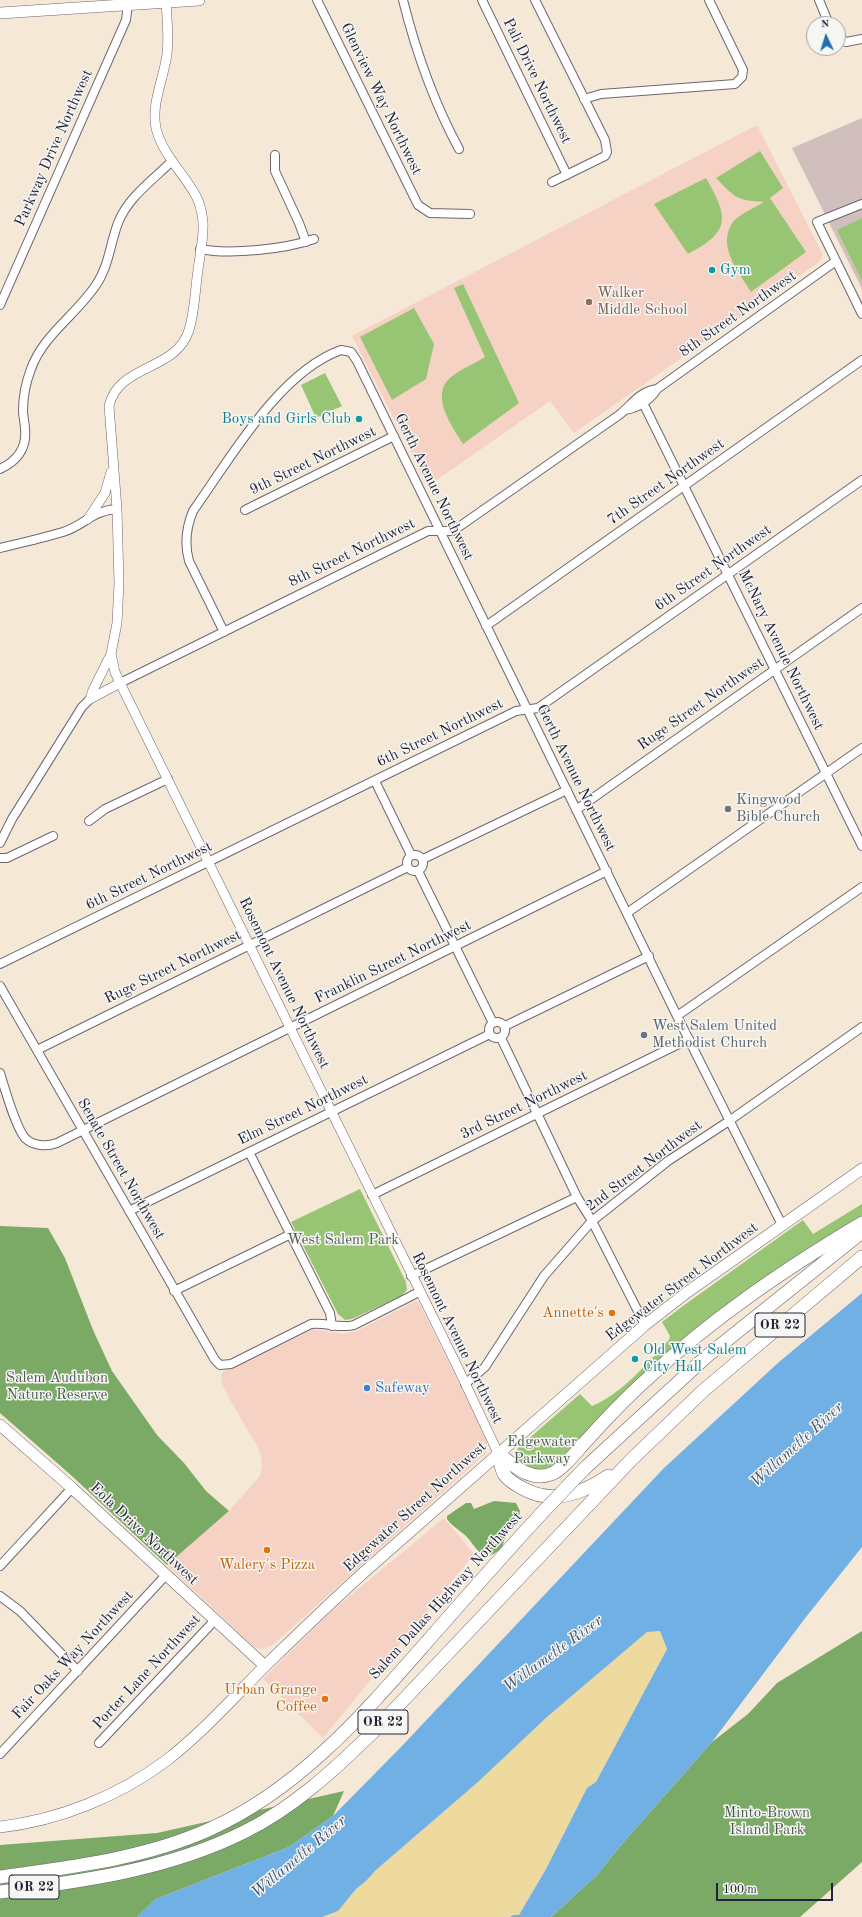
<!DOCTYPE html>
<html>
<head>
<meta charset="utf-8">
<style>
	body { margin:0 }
	#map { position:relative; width:862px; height:1917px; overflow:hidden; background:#f5e8d7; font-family:"Old Standard TT",serif }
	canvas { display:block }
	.north { position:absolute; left:806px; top:16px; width:40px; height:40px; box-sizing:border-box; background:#f6f6f2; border:1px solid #a1a1a9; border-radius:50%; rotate:356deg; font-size:11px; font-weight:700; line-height:16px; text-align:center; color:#22223b }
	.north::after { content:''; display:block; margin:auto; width:14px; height:18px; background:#1f6fb2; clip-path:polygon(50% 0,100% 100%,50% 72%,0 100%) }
	.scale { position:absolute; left:716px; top:1883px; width:117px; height:18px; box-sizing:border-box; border:2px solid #22223b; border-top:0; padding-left:5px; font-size:12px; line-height:14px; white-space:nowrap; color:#22223b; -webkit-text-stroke:3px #f6f6f2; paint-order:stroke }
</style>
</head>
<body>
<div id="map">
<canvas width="862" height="1917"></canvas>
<div class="north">N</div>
<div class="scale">100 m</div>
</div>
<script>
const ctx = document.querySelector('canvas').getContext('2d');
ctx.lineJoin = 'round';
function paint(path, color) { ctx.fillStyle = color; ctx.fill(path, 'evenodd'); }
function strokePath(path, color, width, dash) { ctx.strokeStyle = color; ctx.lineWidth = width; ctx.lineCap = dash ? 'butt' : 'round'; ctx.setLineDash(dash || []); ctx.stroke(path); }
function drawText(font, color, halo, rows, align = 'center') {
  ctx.font = font + ' "Old Standard TT",serif'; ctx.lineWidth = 3; ctx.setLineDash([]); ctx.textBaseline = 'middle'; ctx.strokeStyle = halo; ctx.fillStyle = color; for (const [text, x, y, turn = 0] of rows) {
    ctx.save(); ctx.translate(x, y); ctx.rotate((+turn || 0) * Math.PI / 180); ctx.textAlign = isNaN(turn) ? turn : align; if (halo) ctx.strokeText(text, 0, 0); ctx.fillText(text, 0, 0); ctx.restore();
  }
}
paint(new Path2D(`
	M757,125L823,255L820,261L574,433L550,401L428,486L352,336Z
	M416,1301L419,1303L487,1439V1448L485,1454L276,1642L269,1647L260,1649L253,1646L167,1565L229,1511L260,1476L262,1466L261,1455L256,1444L229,1398L222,1383L221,1375L227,1368L244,1363L313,1329L343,1334L357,1331Z
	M444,1518L474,1554L323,1738L263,1679L328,1614Z`), '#f5d2c3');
paint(new Path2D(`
	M862,118V289L792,148Z`), '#d1bfbd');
paint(new Path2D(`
	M760,151L783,188L770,198L806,252L751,292C739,272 716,246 733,222C738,215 756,207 764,202C735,200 736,198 716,178Z
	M706,178C728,217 732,231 688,254L654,204Z
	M862,218V281L837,230Z
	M463,284L519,403L463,444C452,426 429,395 451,377C461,369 474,364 485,357L454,288Z
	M414,308L434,344L426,379L392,400L360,337Z
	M325,373L342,406L316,418L301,385Z
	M360,1189L406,1282L407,1290L401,1296L352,1319L345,1320L338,1314L291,1222Z
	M862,1204V1217L783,1267L550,1468C536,1472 527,1467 516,1460L515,1454L518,1448L580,1394L592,1406C623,1393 646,1364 669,1340L670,1336L662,1322L683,1306L803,1220L813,1234Z`), '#98c573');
paint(new Path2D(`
	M0,1226L48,1228L65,1258L93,1330L112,1371L157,1435L184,1463L206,1491L229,1511L167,1565L72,1476L0,1413Z
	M494,1501L516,1503L520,1511L519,1521C513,1525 509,1530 505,1537C503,1541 504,1546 501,1548C482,1567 476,1545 465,1535C459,1530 452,1526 447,1519V1516L466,1503H471L474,1509Z
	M862,1631V1862L800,1917H551L597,1875L621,1845L712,1742L748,1714L777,1683Z
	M344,1791L333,1816L289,1847L156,1899L137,1917H0V1845L157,1833Z`), '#7aaa65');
paint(new Path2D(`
	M660,1631L667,1649L596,1783L587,1788L546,1869L519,1915H513L510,1917H322L338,1911L356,1889L366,1881L376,1870L478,1782L547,1717L647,1632Z`), '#eeda9e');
paint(new Path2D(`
	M862,1293V1547L806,1617L712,1742L621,1845L597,1875L551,1917H510L513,1915H519L546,1869L587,1788L596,1782L667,1649L660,1631L647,1632L547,1717L478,1782L376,1870L366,1881L356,1889L338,1911L322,1917H137L156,1899L289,1847L333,1816L401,1747L664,1468L779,1362Z`), '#71b0e4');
const minor = new Path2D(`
	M317,0L418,205L430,213L470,214
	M403,0C416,52 433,101 459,149
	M482,0L567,175
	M535,0L605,140L607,152L605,156L552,182
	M819,0L829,24
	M838,37L846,42L862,39
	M584,99L601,94L735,84L742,77L743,70L709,0
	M275,155V171L299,223L306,242
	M862,204L817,222L862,314
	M200,249C230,255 286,249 314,239
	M0,305L126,20L128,4
	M643,403L862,846
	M625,410C638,408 650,400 657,389
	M0,469C17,461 27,448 25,429C25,423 23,417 23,411C23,396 26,382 31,369C43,335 76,315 96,285C109,266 110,244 118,223C128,197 153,180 172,161
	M245,510L394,436
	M0,548C21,543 43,538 63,532C85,525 91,511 117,509
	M486,626L862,360
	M224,632L189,561C184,543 186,528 193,511C230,459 279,372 341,350L351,352L357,361L677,1016L782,1225
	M120,683L428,531H453L619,415C632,405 638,392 657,389L836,261
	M375,781L411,855
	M576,810L862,608
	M89,821L105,809L168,779
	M0,843L12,819L82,707L90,699
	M407 863a8 8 0 1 1 16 0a8 8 0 1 1-16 0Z
	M0,858H7L53,836
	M423,859L567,790
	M418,871L493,1023
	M627,913L862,748
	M0,964L516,711L538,708L862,480
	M0,986L215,1360L220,1365L231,1364L311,1324C326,1322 339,1329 354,1325L419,1292
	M677,1016L862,887
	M489 1030a8 8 0 1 1 16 0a8 8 0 1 1-16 0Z
	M505,1026L649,956
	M501,1038L577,1197L592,1221L645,1325
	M37,1050L408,867
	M0,1073C5,1089 15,1126 25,1138C33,1146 46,1147 57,1143L607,871
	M249,1152L330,1313L332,1326
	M372,1195L689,1039
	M129,1211L490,1034
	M411,1276L577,1197
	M174,1291L291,1234
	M465,1384L485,1367L544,1276L592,1221L668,1161L729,1121L862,1027
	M0,1566L72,1488
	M0,1596L20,1611L78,1671
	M99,1743L215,1620
	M0,1754L166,1575`);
const tertiary = new Path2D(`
	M166,2C167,19 169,37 167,54C164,78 151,103 156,128C162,154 183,172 196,196C200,203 202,213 203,222C204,237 200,254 198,270C195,289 195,311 189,330C176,372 119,363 109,406L117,509L119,583L117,623L111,654L115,672L123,689L458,1368L498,1453
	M88,519L105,493L111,472
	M90,699L93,690L111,654
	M90,699L120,683`);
const secondary = new Path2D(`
	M0,13L199,0
	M0,1425L72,1488L265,1666
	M0,1827C60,1820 119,1796 167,1760C203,1732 233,1698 265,1666C297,1635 329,1604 362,1574L645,1325L686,1293L862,1169`);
const trunk = new Path2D(`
	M498,1453C513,1465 530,1482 551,1474C563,1470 578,1449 588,1439C606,1419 625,1399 645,1381C711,1319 785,1269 862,1223
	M498,1453C500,1460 501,1468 504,1474C508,1480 518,1486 524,1489C553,1505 583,1493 608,1476
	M585,1468L707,1356L862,1232
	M0,1877C70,1867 143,1859 208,1830C301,1789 367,1710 432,1636C468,1595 504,1554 541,1514
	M0,1892C83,1881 168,1870 244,1832C293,1808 334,1770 373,1732L632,1459L704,1390L862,1257`);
strokePath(minor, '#6c6772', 10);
strokePath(tertiary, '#6c6772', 10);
strokePath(secondary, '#6c6772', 12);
strokePath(trunk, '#6c6772', 14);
strokePath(minor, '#fff', 8);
strokePath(tertiary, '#fff', 9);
strokePath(secondary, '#fff', 11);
strokePath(trunk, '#fff', 13);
const trunkBridge = new Path2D(`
	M541,1514L585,1468`);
strokePath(trunkBridge, '#6c6772', 14, []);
strokePath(trunkBridge, '#fff', 13);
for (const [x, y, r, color] of [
	[712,270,4,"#0f9aa8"],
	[589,302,4,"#8d6e63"],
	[359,419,4,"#0f9aa8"],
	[728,809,4,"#6b7280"],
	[644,1035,4,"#6b7280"],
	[612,1313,4,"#e8710a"],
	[635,1359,4,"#0f9aa8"],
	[367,1388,4,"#3f7fe0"],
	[267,1550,4,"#e8710a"],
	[325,1699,4,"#e8710a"]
]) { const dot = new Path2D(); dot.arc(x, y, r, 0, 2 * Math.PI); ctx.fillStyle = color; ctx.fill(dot); strokePath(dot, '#f6f6f2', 1.5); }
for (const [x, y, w] of [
	[780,1325,50],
	[383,1722,50],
	[34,1887,50]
]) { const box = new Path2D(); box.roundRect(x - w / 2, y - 12, w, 24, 3); ctx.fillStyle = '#f6f6f2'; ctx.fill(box); strokePath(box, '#22223b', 1); }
drawText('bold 14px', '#22223b', null, [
	["OR 22",780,1325],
	["OR 22",383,1722],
	["OR 22",34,1887]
]);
drawText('15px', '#22223b', '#f6f6f2', [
	["Pali Drive Northwest",537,81,64],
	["Glenview Way Northwest",381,99,64],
	["Parkway Drive Northwest",54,148,-66],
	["8th Street Northwest",738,314,-35],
	["9th Street Northwest",313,461,-26],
	["7th Street Northwest",666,482,-35],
	["Gerth Avenue Northwest",434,487,64],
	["8th Street Northwest",352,553,-26],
	["6th Street Northwest",713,568,-35],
	["McNary Avenue Northwest",781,650,64],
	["Ruge Street Northwest",701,704,-35],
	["6th Street Northwest",440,733,-26],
	["Gerth Avenue Northwest",576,778,64],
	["6th Street Northwest",149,876,-26],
	["Franklin Street Northwest",393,962,-26],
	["Ruge Street Northwest",173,967,-26],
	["Rosemont Avenue Northwest",284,983,64],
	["3rd Street Northwest",524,1105,-26],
	["Elm Street Northwest",303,1110,-26],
	["2nd Street Northwest",644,1166,-37],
	["Senate Street Northwest",121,1169,60],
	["Edgewater Street Northwest",682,1282,-37],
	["Rosemont Avenue Northwest",457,1338,64],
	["Edgewater Street Northwest",415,1507,-42],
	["Eola Drive Northwest",144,1534,43],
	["Salem Dallas Highway Northwest",446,1596,-48],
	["Fair Oaks Way Northwest",73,1655,-47],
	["Porter Lane Northwest",147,1672,-47]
]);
drawText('15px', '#0d838f', '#f6f6f2', [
	["Gym",720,270],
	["Boys and Girls Club",351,419,"right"],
	["Old West Salem",643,1350],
	["City Hall",643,1367]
], 'left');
drawText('15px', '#785e54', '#f6f6f2', [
	["Walker",597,293],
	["Middle School",597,310]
], 'left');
drawText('15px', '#5b616d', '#f6f6f2', [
	["Kingwood",736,800],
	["Bible Church",736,817],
	["West Salem United",652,1026],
	["Methodist Church",652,1043]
], 'left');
drawText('15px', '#4b5b4f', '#f6f6f2', [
	["West Salem Park",343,1240],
	["Salem Audubon",57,1378],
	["Nature Reserve",57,1395],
	["Edgewater",542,1442],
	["Parkway",542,1459],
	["Minto-Brown",767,1813],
	["Island Park",767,1830]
]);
drawText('15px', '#c56008', '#f6f6f2', [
	["Annette's",604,1313],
	["Walery's Pizza",267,1565,"center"],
	["Urban Grange",317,1690],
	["Coffee",317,1707]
], 'right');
drawText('15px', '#366cbe', '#f6f6f2', [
	["Safeway",375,1388]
], 'left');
drawText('italic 16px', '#3e5476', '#f6f6f2', [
	["Willamette River",797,1445,-42],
	["Willamette River",553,1654,-36],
	["Willamette River",299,1857,-40]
]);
</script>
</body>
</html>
